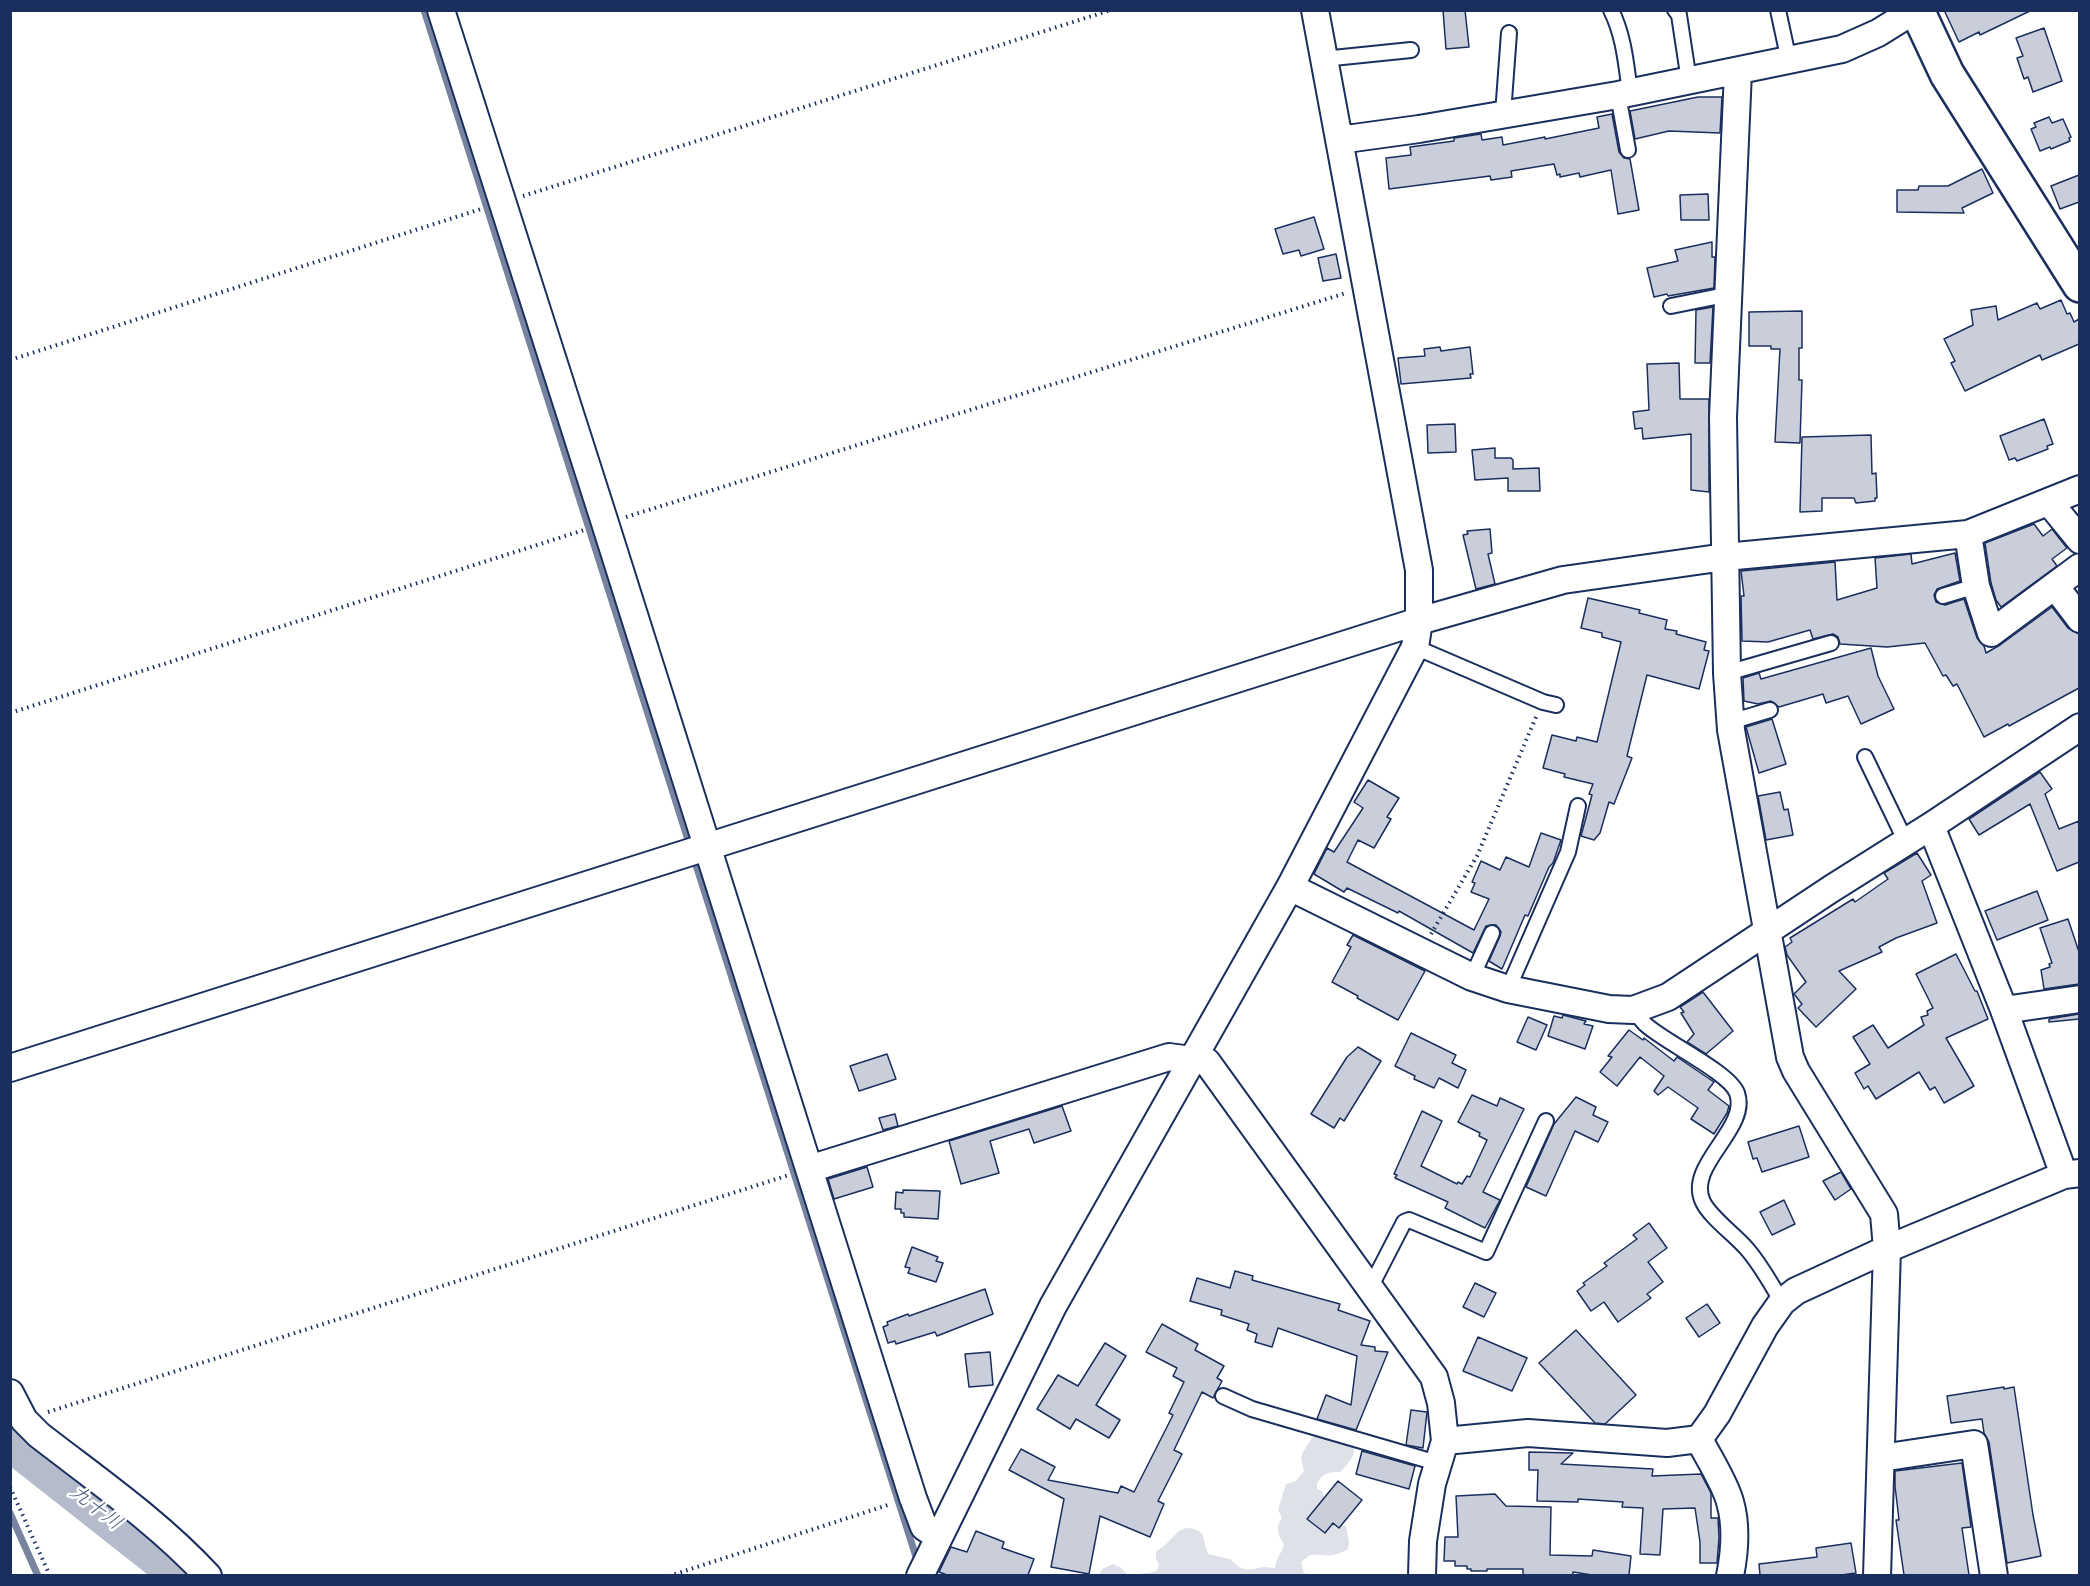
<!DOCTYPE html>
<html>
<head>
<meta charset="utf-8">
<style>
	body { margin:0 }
	#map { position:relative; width:2090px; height:1586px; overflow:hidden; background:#fff; font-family:"Patrick Hand",sans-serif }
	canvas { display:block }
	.frame { position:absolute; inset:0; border:12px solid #1b2f5e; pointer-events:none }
</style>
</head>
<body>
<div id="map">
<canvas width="2090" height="1586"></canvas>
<div class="frame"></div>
</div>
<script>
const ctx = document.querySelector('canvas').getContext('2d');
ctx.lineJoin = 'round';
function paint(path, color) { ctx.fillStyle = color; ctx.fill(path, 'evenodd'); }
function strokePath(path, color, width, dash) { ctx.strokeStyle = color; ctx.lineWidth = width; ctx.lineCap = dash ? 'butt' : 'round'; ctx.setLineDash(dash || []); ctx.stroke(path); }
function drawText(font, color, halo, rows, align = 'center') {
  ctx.font = font + ' "Patrick Hand","Klee One",sans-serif'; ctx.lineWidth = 5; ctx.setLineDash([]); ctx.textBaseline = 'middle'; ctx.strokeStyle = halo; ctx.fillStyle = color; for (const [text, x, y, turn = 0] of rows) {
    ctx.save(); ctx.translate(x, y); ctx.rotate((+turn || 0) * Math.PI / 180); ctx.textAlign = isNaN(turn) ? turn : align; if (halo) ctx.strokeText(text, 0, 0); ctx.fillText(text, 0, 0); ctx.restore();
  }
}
paint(new Path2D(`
	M1324,1434L1354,1442C1356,1456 1350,1462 1340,1472C1329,1472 1323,1473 1317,1483V1489L1322,1491L1326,1502L1325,1524L1346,1526L1349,1543L1348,1549C1331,1559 1327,1554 1310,1555L1301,1562L1304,1573L1310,1575L1136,1576C1143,1571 1150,1575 1157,1570L1159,1565L1156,1558V1551C1174,1543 1178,1517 1202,1533L1208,1554L1230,1559L1239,1567L1248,1570L1263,1567L1275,1568C1276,1558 1282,1553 1284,1544C1278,1535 1275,1527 1282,1518L1278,1510L1286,1484L1296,1481L1304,1471L1301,1458L1303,1452L1314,1435Z
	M1113,1564L1120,1567L1128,1575H1099L1102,1569Z`), '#dee1e7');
strokePath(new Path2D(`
	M424,10L918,1563
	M10,1513L38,1576`), '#77839f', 7);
strokePath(new Path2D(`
	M10,1440L12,1443L181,1576`), '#b5bbca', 39);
const building = new Path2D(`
	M1443,10H1465L1469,47L1446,49Z
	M1944,10H2032L1980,35L1979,32L1959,42Z
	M2044,28L2062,81L2033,92L2028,77L2024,79L2017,58L2023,56L2016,38Z
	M1698,97H1722L1720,133L1669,131L1635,139L1630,111Z
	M1612,114L1619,152L1624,158L1630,159L1639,210L1618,214L1611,170L1580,177L1579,173L1560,177V174L1557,175L1554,164L1511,171L1512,177L1491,180L1490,176L1389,189L1386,158L1411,155L1410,147L1454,141V138L1481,134L1482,140L1502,137L1503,145L1545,137V139L1599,128L1597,117Z
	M2049,117L2052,123L2063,119L2071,137L2069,138L2070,141L2051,149L2050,147L2040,151L2031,129L2036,127L2034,123Z
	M1982,169L1993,193L1962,208L1964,213L1897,212V190H1918L1919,186H1948Z
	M2079,175V202L2060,209L2051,186Z
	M1708,194L1709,220H1681L1680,195Z
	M1314,217L1324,249L1301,256L1299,250L1283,254L1275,229Z
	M1712,242V257H1715L1714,288L1668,296L1667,294L1654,297L1647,268L1678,261L1675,250Z
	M1336,254L1341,278L1323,281L1318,258Z
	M2061,300L2067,314L2070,313L2074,322L2079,319V344L2042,360L2040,355L1965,391L1951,363L1955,361L1944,339L1973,325L1971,310L1996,306L1998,320L2037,303L2040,309Z
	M1713,307L1710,363H1695L1696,310Z
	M1802,311V348H1799V380H1802L1800,443L1775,442L1780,349H1771V346H1749V312Z
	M1440,347L1441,351L1470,347L1473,374H1470L1471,378L1401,384L1398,358L1425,356L1424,349Z
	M1679,363L1680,399H1709V492L1691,490V434L1643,439L1642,428L1635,429L1633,412L1649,410L1647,364Z
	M2044,419L2053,444L2047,446L2048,449L2017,461L2015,458L2009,460L2000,436Z
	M1455,424L1456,452L1428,453L1427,425Z
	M1871,435L1872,474L1876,473L1877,498H1875V501L1856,503L1854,498H1822V511L1800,512L1802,437Z
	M1495,448V458H1511L1513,460V469L1539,468L1540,491H1508V478L1475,480L1472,450Z
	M2034,524L2043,536L2052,529L2067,548L2052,559L2057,566L2001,607L1996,600L1991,583L1985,543Z
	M1490,529L1492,553L1488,554L1495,584L1476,589L1463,535L1468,534L1467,531Z
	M1955,553L1960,581L1937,589L1934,595L1936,602L1945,605L1964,599L1977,638L1984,646L1986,653L2000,645L2052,607L2068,628L2079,634V688L2009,726L2008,724L1984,737L1957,684L1953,686L1946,675L1943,676L1925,643L1887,647L1840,644L1838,637L1833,634L1813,639L1810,630L1768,642L1742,641L1741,596H1744L1741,571L1835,562L1837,600L1877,588L1875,558L1911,554L1912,564Z
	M1588,598L1640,610L1639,613L1667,620L1665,629L1677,631L1676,634L1706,642L1704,650L1709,651L1699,689L1647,675L1627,756L1632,758L1614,804L1609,802L1600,833L1594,840L1581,836L1592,795L1589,794L1593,784L1564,777L1565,774L1543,768L1552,735L1576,741L1577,737L1597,742L1621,642L1602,637V633L1581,628Z
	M1871,648L1878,676L1894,709L1861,724L1848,696L1826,703L1823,694L1779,707L1771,701L1758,704L1744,701L1743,678L1759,673L1761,679Z
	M1772,719L1786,764L1759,773L1746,727Z
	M2040,772L2052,789L2045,794L2059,829L2079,821V862L2057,871L2030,804L1979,835L1969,819Z
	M1368,780L1399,798L1387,817L1391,819L1374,848L1358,840L1347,862L1474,930L1489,899L1471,892L1475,883L1472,882L1481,861L1500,870L1506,857L1529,867L1541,833L1561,840L1553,863L1549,867L1528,916L1525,915L1502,969L1489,961L1500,936L1501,932L1496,925L1486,926L1473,953L1399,911L1398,913L1347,888L1344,892L1314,874L1327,848L1334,852L1363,808L1354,802Z
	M1780,792L1784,810L1788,809L1793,835L1766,840L1758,796Z
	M1917,853L1931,875L1922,881L1937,923L1896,938L1879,947L1882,952L1839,971L1856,989L1816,1027L1798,1008L1802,1004L1794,994L1806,982L1787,955L1785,947L1792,942L1790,938L1853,899L1855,902L1888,879L1884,873Z
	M2037,891L2048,920L1997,940L1985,911Z
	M2068,919L2079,952V984L2044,989L2041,970L2050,967L2049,964L2052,963L2040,928Z
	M1353,935L1425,971L1398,1020L1357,998L1358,996L1332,982L1351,947L1347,945Z
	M1956,954L1975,991H1977L1988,1019L1946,1038L1974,1086L1944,1103L1935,1087L1930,1090L1919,1072L1876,1099L1868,1086L1864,1089L1855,1073L1870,1064L1853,1037L1873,1025L1888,1048L1924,1025L1921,1017L1928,1015L1927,1011L1933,1008L1916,974Z
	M1703,992L1733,1031L1706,1054L1687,1042L1694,1034L1681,1013L1684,1012L1680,1007Z
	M2079,1014V1019L2049,1022V1019Z
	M1563,1015L1586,1021L1584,1024L1593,1026L1585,1049L1548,1036L1554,1016L1562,1018Z
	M1528,1017L1547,1025L1536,1050L1517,1042Z
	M1629,1030L1643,1040L1644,1038L1674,1061L1677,1057L1714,1082L1708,1090L1729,1106L1727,1113L1714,1134L1691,1119L1698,1108L1668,1087L1658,1095L1654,1091L1664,1076L1640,1057L1617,1086L1600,1072L1612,1057L1608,1056Z
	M1411,1033L1456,1055L1452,1063L1466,1070L1458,1088L1439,1078L1434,1088L1414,1079L1415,1076L1395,1066Z
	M1358,1047L1381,1061L1344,1121L1340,1118L1334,1128L1311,1114L1347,1057Z
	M887,1054L896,1079L859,1091L850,1066Z
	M1472,1095L1497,1106L1500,1098L1524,1109L1483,1192L1500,1200L1485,1228L1445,1208L1448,1202L1395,1178L1397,1175L1394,1174L1422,1111L1442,1121L1421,1166L1457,1184L1458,1182L1462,1184L1467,1176L1470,1177L1487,1140L1479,1136L1480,1133L1458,1122Z
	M1576,1097L1596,1107L1593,1115L1608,1122L1598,1142L1575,1131L1546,1196L1526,1187L1554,1124Z
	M1062,1106L1071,1131L1034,1143L1029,1129L990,1141L999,1173L961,1184L949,1141Z
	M895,1114L898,1126L883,1130L879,1118Z
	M1799,1126L1809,1157L1762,1172L1757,1158L1753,1159L1748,1142Z
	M867,1167L873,1187L834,1199L828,1179Z
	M1841,1172L1851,1189L1835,1200L1823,1181Z
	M903,1190L940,1191L938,1219L904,1217V1213H901V1209H895L896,1192L903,1193Z
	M1784,1200L1795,1224L1772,1235L1760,1212Z
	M1649,1223L1667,1248L1648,1262L1663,1282L1647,1294L1651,1298L1618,1322L1604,1302L1591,1311L1577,1291L1585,1285L1583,1283L1607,1266L1604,1263L1637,1239L1633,1235Z
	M912,1247L938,1257L936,1261L943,1263L936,1282L908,1273L910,1268L905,1267Z
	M1235,1271L1253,1276L1252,1280L1340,1304L1338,1310L1370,1321L1361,1345L1375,1347V1351L1388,1352L1356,1430L1317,1419L1326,1395L1351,1405L1357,1356L1278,1328L1272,1347L1255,1342L1257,1334L1247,1330L1249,1324L1221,1315L1222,1310L1190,1301L1197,1278L1230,1288Z
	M1475,1283L1496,1293L1484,1317L1463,1307Z
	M985,1289L993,1314L937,1336L935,1332L896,1344L895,1341L888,1343L883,1327L888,1325L887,1322L908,1314L909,1316Z
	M1707,1304L1720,1323L1699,1337L1686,1318Z
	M1162,1324L1198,1344L1195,1350L1224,1366L1217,1378L1222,1381L1213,1398L1202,1392L1174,1450L1182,1454L1158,1501L1164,1504L1150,1537L1100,1516L1089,1574L1051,1567L1064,1499L1009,1470L1021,1449L1055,1467L1048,1480L1118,1493L1121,1486L1134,1492L1173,1415L1169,1413L1184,1382L1173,1376L1177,1368L1146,1352Z
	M1576,1330L1636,1395L1605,1424L1595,1423L1539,1363Z
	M1478,1337L1527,1358L1512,1391L1463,1371Z
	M1105,1343L1126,1356L1096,1405L1120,1420L1109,1438L1076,1419L1070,1429L1037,1409L1058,1375L1078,1386Z
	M990,1352L993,1385L969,1387L965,1354Z
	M2004,1387V1389L2014,1387L2033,1515L2041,1556L2007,1563L1989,1442L1984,1433L1982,1419L1951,1423L1947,1396Z
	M1411,1410L1427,1412L1423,1448L1406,1445Z
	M1362,1451L1415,1466L1409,1489L1356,1474Z
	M1529,1452L1573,1453L1561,1464L1653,1469L1652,1476L1701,1474L1711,1493V1518H1718L1719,1538L1717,1563H1700V1542L1695,1508L1663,1509L1660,1555L1640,1554L1643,1508L1622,1507L1623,1502L1578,1499V1502L1537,1501L1538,1470H1529Z
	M1962,1463L1971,1527L1962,1528L1969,1575H1904L1896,1520H1899L1895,1486V1471Z
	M1338,1481L1362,1500L1339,1528L1333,1523L1325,1533L1307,1519Z
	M1495,1494L1506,1506L1551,1507L1550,1555L1592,1556L1593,1550L1631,1556L1629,1575H1592L1573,1572V1575H1523V1569H1487V1571H1471V1569H1467V1566H1455V1561H1444L1445,1537H1458L1456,1496Z
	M976,1531L1004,1542L1002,1548L1034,1559L1028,1575H947L939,1572L951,1547L967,1552Z
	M1851,1543L1856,1573L1841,1575H1760L1759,1564L1817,1557L1816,1548Z`);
paint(building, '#caceda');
strokePath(building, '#1b2f5e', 1.5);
const service = new Path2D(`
	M1611,10C1624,36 1626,64 1630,92
	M1675,10L1679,15L1689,81
	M1778,10L1789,61
	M1323,59L1411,50
	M1618,95L1628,150
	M1503,114L1509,33
	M1671,306L1730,294
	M1943,596L1976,586
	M1415,647L1543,702L1556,705
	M1727,673L1831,643
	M1730,722L1770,710
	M1865,757L1906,842
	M1472,977L1492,933
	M1508,989L1568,852L1578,806
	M1633,1010C1637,1014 1641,1020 1645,1024C1664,1042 1729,1072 1737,1093C1750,1129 1685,1165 1703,1202C1710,1217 1735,1235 1747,1249C1761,1265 1771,1284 1782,1302
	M1370,1288L1404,1222L1409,1220L1486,1252L1546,1121
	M1223,1396L1252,1409L1437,1463`);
const minor = new Path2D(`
	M441,10L605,523L913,1498L924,1527L939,1537
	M1738,71L1723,417L1727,673L1731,730L1790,1057L1796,1071L1884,1214L1887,1249L1877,1576
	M1339,140L1419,129L1618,95L1842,49L1878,33L1915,10
	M2049,502L2080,540
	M1968,534L1976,586L1991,633L2080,567
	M2055,586L2080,619
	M1931,826L2004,1010L2064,1175
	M1290,887L1472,977L1508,989L1609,1009L1633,1010L1668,997L1831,889L1931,826L2080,727
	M2004,1010L2080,999
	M10,1068L1419,621L1563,580L1725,557L1968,534L2080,489
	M809,1169L1169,1057L1207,1062L1434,1377L1441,1403L1445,1441L1432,1484L1423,1541L1422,1576
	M10,1393L24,1420L39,1435C97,1480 158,1522 208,1576
	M1699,1439C1708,1457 1725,1483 1730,1502C1737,1526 1735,1551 1730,1576
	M1445,1441L1528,1433L1667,1443L1699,1439L1717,1414L1765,1326L1782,1302L1796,1291L1887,1249L2064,1175L2080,1173
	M1881,1458L1974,1444L1994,1576
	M920,1576L1053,1306L1290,887L1415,647L1419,621V570L1315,10`);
const tertiary = new Path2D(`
	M1917,10L1947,74L2080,285`);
strokePath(service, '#1b2f5e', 18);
strokePath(minor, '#1b2f5e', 30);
strokePath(tertiary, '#1b2f5e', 38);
strokePath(new Path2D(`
	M523,196L1111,10
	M10,360L481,209
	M626,517L1346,293
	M10,713L584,530
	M1431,934L1477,856L1536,717
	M48,1412L789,1175
	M10,1487L50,1576
	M669,1576L891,1504`), '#1b2f5e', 4, [1.5, 4.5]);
strokePath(service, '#fff', 14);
strokePath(minor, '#fff', 26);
strokePath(tertiary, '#fff', 33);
drawText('italic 20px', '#49597e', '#fff', [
	["九十川",96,1508,38]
]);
</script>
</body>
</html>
